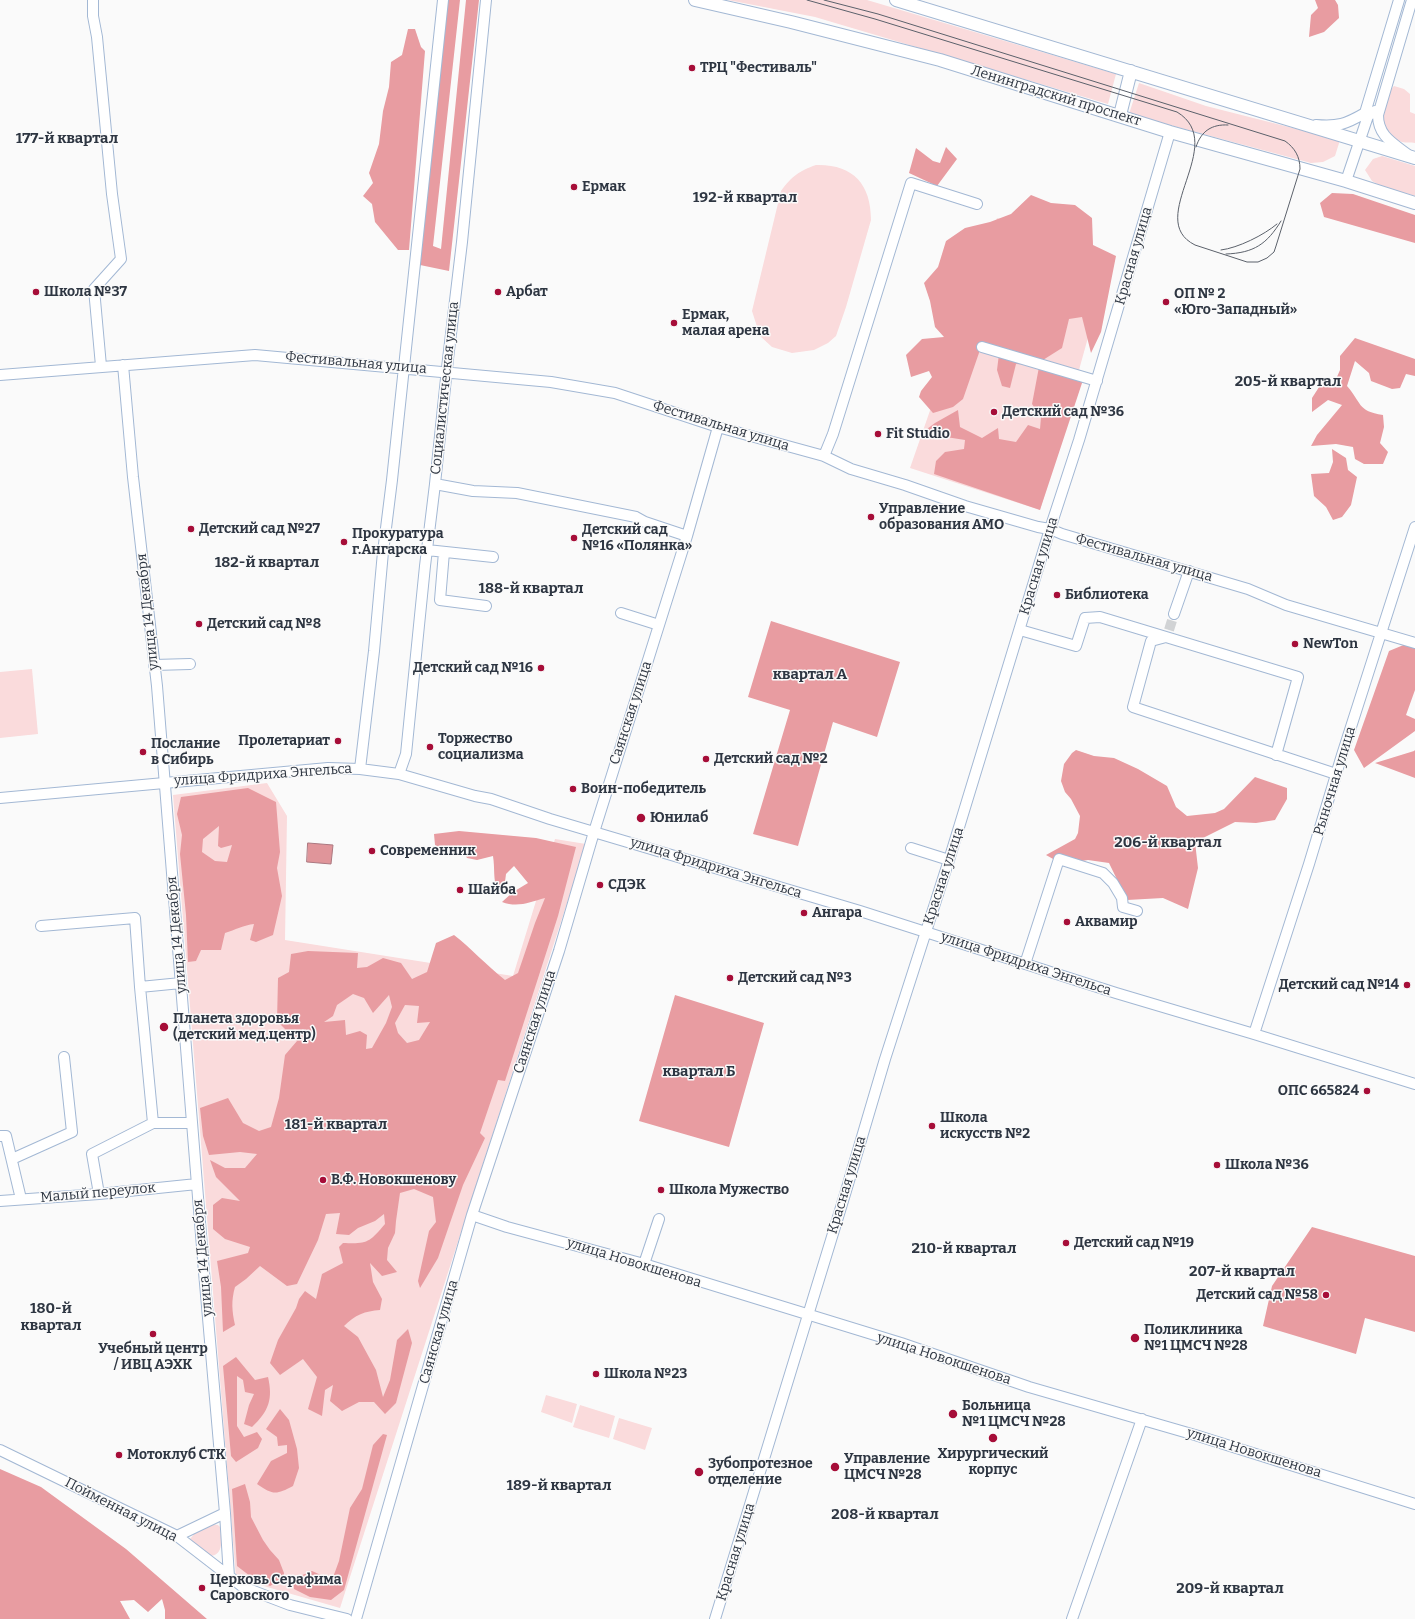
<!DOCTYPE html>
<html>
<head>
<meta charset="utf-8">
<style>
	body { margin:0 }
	canvas { display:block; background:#fafafa }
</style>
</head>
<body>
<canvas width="1415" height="1619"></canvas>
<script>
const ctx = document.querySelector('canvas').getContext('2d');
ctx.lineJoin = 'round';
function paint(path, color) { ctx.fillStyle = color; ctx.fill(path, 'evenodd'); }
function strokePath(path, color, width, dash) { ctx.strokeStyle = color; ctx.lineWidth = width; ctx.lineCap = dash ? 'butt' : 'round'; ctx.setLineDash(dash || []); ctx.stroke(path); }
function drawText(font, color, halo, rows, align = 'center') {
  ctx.font = font + ' Bitter,serif'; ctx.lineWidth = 3; ctx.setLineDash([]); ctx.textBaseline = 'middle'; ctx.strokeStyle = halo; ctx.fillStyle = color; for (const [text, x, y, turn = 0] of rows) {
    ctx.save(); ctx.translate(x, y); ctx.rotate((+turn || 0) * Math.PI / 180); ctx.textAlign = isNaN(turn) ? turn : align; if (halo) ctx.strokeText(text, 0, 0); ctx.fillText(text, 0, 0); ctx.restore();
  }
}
paint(new Path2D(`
	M728,0H867L1116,74L1108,104L815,17Z
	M1139,83L1206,106L1340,140L1335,156L1323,162L1311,163L1129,114Z
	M1394,86L1404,89L1410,94V112L1415,114V143C1411,142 1406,143 1402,142C1385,136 1380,123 1385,106C1387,98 1388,92 1394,86Z
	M1382,156L1415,166V196L1381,186L1372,181L1365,170L1373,159Z
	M816,165C853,164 871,184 871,220L846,307L836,336L828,343L814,350L792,353L772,347L760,336L752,311L781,191C792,176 799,171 816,165Z
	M997,218L1111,255L1040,510L910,468Z
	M32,669L38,734L0,738V672Z
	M267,783L287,816L285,940L513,976L555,839L586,844L340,1608L236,1578L173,795Z
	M546,1395L577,1404L572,1423L541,1412Z
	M580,1405L615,1416L609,1438L573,1427Z
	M619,1418L652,1428L645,1450L613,1439Z
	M211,1524L218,1525L220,1527C221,1538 225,1556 209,1556L191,1542L190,1539L195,1533Z`), '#fadbdc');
paint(new Path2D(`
	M446,0H460L433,246L441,249L466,0H479L449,271L420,265Z
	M1315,0H1335L1338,5L1339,18L1324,32L1309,37L1311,15L1318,8Z
	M408,29H415L421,47L425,51L409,250H398L375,222L372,204L363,196L373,183L369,173L379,144L383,111L389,87L391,62L402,55Z
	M946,147L957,159L937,186L909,173L916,148L933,161L940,163Z
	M1332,193L1353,194L1415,215V243L1324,217L1320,203Z
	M1031,195L1051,203L1075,205L1092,218L1093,245L1116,256L1101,332L1091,353L1082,317L1069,319L1062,348L1035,365L1016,364L1010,388L1002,386L997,370L999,354L980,350L963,399L953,407L933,413L919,397L921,391L932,377L929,371L911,377L906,355L922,339L944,337L935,327L930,301L924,283L938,267L946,241L965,228L990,222L1011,214Z
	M1355,338L1415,359V376L1406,374L1400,388L1392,389L1371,381L1369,373L1355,361L1347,386C1362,403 1357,411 1383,415L1384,427L1380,443L1388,452L1383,464H1364L1355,459L1353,447L1336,444L1311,446L1317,435L1342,405L1328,400L1312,412V398L1321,384L1333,386L1340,370V356Z
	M1039,367L1083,380L1040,510L934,474L936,461L945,452L964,449L965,440L946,437L927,429L935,423L958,410L960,427L982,438L998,428L999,439L1016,442L1028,425L1040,429L1041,417L1032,404Z
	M1332,449L1346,458L1348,470L1357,477L1351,505L1342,517L1333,520L1326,507L1314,496L1311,474L1329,473L1333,462Z
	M771,621L900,662L877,737L833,722L798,846L753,834L790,710L748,697Z
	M1406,644L1415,646V690L1406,715L1415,719V731L1364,768L1354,750L1389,651Z
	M1076,750L1094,756L1114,758L1138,769L1167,786L1176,807L1187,816L1215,813L1224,809L1255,777L1287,788V799L1275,820L1256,823L1235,822L1195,842L1198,868L1188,909L1163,898L1127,900L1109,863L1088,860L1062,864L1046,855L1075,839L1078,833L1080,816L1071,799L1065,792L1061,781L1064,764L1072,753Z
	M1415,750V778L1375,763L1414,751Z
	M248,788L276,802L280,852L277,868L282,896L273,935L256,942L250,940L254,924C244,925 235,930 225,933L221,950H201L196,961L188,962L186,915L180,854L182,835L177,814L181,797ZM219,826L218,846L221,848L232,845L227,862L215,861L202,852L203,839Z
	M459,831L536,838L576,847L558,916L505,1081L498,1080L480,1133L485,1138L463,1185L438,1258L420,1288L418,1281L429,1231L436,1222L433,1197L414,1189L400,1193L396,1221L395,1233L388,1248L387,1260L397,1272L382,1276L370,1263L373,1282L382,1299L380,1310C365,1311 355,1315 344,1326L358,1337L376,1370L383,1397L390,1380L397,1340L408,1329L412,1343L396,1403L385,1414L374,1402H359L342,1411L330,1401L333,1385L325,1390L322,1416L308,1409L317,1377L303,1359L280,1375L270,1363L278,1340L296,1308L299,1299L305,1291L316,1299L322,1274L343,1263L339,1247L343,1243C367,1244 369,1243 385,1224L384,1214L375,1221L358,1228L349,1235L336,1234L340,1213L326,1214L318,1240L297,1284L287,1286L260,1266L246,1279L235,1287C231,1301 232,1311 235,1325L223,1332L221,1287L217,1261L248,1253L250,1247L225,1239L213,1229V1205L222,1198L240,1201L216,1177L210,1160L225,1168H245L257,1154L240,1152L209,1155L203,1136L200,1108L228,1098L243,1123L259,1131L271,1127L279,1098L285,1055L297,1041L277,1021L278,978L289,972L291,954L308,951L358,953L357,968L367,967L383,958L401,963L412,979L427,972L436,943L454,935C472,949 486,965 505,980L518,973L535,923L545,898C530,902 518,908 502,902L513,892L528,883L514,866L506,874L504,890H497C493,878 495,869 493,856L477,860L467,858L461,848L442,850L435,845L434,834ZM353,994L364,998L373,1013L389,995L392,1007L386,1023L372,1048L366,1049L367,1035L360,1031L346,1035L345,1020L324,1022L333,1016L337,1005ZM405,1005L419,1006L417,1023L430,1022L419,1040L407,1043L398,1033L395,1023Z
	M675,995L764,1023L729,1147L639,1121Z
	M1312,1227L1415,1256V1332L1365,1318L1356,1354L1263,1326L1272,1286Z
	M236,1357L255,1380L268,1377C273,1399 269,1411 252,1427L244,1424L249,1405L254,1394L245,1392L243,1380L237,1376V1426L244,1437L257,1432L262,1439L258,1448L236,1462L231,1456L223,1366Z
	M280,1409L289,1420L297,1449L299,1468L293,1486C276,1495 273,1495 257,1484L271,1461L287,1453V1445L278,1446L277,1437L266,1429Z
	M383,1434L387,1435L344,1590L331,1600L310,1597L294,1589L293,1579L312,1571L332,1580L339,1561L350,1508L362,1489L373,1445Z
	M0,1469L41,1487L126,1549L207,1619H165V1610L162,1599L148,1612L134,1600L120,1601L130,1619H0Z
	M245,1484L250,1502L251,1517L263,1540L270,1550L279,1560L284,1573V1578L270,1586L250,1576L237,1566L232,1489Z`), '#e89ca1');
const water = new Path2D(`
	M308,843L333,845L331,864L307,862Z`);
paint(water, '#e0959a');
strokePath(water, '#ab7880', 1);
strokePath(new Path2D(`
	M1169,630L1174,614`), '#d1d3d5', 10, [10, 5]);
const minor = new Path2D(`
	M93,0V16L97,37L112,194L121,259L94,289L101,366
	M1365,113L1399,0
	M1316,125C1338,127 1346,124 1365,113
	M1407,154C1393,143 1378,136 1378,115L1412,0
	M1346,181L1368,116L1375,111
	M982,347L1097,381
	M123,365L133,477L157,686L204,1272L225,1513L229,1577
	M0,375L255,355L551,382L615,393L718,427L824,456L851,469L905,485L965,506L1038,527L1050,529L1062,534L1248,589L1286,605L1415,643
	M824,456L833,434L911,183L977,204
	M435,484L473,491L517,493L636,517L645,522L687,536
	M427,550L493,557
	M444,552L440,600L486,606
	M621,613L659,625
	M1174,614L1189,571
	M1020,630L1076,646L1085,618L1100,617L1298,677L1276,755
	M1166,637L1151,641L1133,707L1336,774
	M154,665L190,664
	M360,769L374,651L383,552L392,480L443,0
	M399,774L406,754L425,566L435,484L448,359L462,242L486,0
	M0,798L328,768L360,769L399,774L475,796L491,799L550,819L860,911L1116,993L1254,1034L1415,1084
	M911,848L949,860
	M41,926L135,918L140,987L153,1123
	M1025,964L1059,859L1103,873L1113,883L1122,898L1123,907L1137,911
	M140,987L181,983
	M1254,1034L1309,864L1342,755L1415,527
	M0,1136H6L21,1199
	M12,1159L72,1132L64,1057
	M99,1194L92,1154L153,1123H191
	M0,1201L99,1194L197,1184
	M472,1215L507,1227L644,1264L901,1343L1029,1387L1195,1435L1415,1504
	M644,1264L659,1219
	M0,1450L177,1536L243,1587L290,1605L347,1619
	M177,1536L225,1513
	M356,1619L472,1215L559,951L594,832L687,536L718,427
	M715,1619L846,1191L885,1059L949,860L1050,529L1079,440L1170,132
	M1072,1619L1142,1419`);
const major = new Path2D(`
	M695,0L791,22L940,60L1170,132L1346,181L1415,203
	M896,0L1415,158
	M1120,115L1131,71`);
strokePath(minor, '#a3b8d4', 12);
strokePath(major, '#a3b8d4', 14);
strokePath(minor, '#fff', 10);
strokePath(major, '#fff', 12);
strokePath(new Path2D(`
	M807,0L875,19L1177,112C1230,144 1143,219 1195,245L1247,262H1258L1267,258L1274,252L1276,246L1300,169C1300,157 1295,148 1285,141L878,14L824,0
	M1196,147C1201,131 1212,124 1228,125
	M1221,250C1238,248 1264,235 1277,224
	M1226,254C1254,253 1267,244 1281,221`), '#5b616b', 1);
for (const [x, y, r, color] of [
	[692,68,4,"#a60d38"],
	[574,187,4,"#a60d38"],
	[36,292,4,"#a60d38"],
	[498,292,4,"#a60d38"],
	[1166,302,4,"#a60d38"],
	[674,323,4,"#a60d38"],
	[994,412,4,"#a60d38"],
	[878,434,4,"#a60d38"],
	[871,517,4,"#a60d38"],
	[191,529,4,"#a60d38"],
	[574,538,4,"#a60d38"],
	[344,542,4,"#a60d38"],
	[1057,595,4,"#a60d38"],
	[199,624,4,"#a60d38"],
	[1295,644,4,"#a60d38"],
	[541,668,4,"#a60d38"],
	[338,741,4,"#a60d38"],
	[430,747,4,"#a60d38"],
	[143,752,4,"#a60d38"],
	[706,759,4,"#a60d38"],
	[573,789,4,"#a60d38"],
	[641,818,5,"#a60d38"],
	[372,851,4,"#a60d38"],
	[600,885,4,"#a60d38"],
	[460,890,4,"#a60d38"],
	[804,913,4,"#a60d38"],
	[1067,922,4,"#a60d38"],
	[730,978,4,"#a60d38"],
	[1407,985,4,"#a60d38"],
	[164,1027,5,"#a60d38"],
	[1367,1091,4,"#a60d38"],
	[932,1126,4,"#a60d38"],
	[1217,1165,4,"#a60d38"],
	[323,1180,4,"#a60d38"],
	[661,1190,4,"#a60d38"],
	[1066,1243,4,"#a60d38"],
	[1326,1295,4,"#a60d38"],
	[153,1334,4,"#a60d38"],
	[1135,1338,5,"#a60d38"],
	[596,1374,4,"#a60d38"],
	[953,1414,5,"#a60d38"],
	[993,1438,5,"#a60d38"],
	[119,1455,4,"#a60d38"],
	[835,1467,5,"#a60d38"],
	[699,1472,5,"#a60d38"],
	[202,1588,4,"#a60d38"]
]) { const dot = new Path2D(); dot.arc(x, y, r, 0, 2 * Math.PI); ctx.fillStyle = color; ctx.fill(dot); strokePath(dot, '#fafafa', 1.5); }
drawText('bold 14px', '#2e3642', '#fafafa', [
	["ТРЦ \"Фестиваль\"",700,68],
	["Ермак",582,187],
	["Школа №37",44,292],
	["Арбат",506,292],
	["ОП № 2",1174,294],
	["«Юго-Западный»",1174,310],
	["Ермак,",682,315],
	["малая арена",682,331],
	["Детский сад №36",1002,412],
	["Fit Studio",886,434],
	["Управление",879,509],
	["образования АМО",879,525],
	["Детский сад №27",199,529],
	["Детский сад",582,530],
	["№16 «Полянка»",582,546],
	["Прокуратура",352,534],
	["г.Ангарска",352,550],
	["Библиотека",1065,595],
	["Детский сад №8",207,624],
	["NewTon",1303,644],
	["Детский сад №16",533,668,"right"],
	["Торжество",438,739],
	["социализма",438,755],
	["Пролетариат",330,741,"right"],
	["Послание",151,744],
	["в Сибирь",151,760],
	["Детский сад №2",714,759],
	["Воин-победитель",581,789],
	["Юнилаб",650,818],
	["Современник",380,851],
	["СДЭК",608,885],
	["Шайба",468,890],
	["Ангара",812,913],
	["Аквамир",1075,922],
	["Детский сад №3",738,978],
	["Детский сад №14",1399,985,"right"],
	["Планета здоровья",173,1019],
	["(детский мед.центр)",173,1035],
	["ОПС 665824",1359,1091,"right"],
	["Школа",940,1118],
	["искусств №2",940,1134],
	["Школа №36",1225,1165],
	["В.Ф. Новокшенову",331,1180],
	["Школа Мужество",669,1190],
	["Детский сад №19",1074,1243],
	["Детский сад №58",1318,1295,"right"],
	["Поликлиника",1144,1330],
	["№1 ЦМСЧ №28",1144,1346],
	["Учебный центр",153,1349,"center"],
	["/ ИВЦ АЭХК",153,1365,"center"],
	["Школа №23",604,1374],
	["Больница",962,1406],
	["№1 ЦМСЧ №28",962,1422],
	["Хирургический",993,1454,"center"],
	["корпус",993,1470,"center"],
	["Мотоклуб СТК",127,1455],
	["Управление",844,1459],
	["ЦМСЧ №28",844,1475],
	["Зубопротезное",708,1464],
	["отделение",708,1480],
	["Церковь Серафима",210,1580],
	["Саровского",210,1596]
], 'left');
drawText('14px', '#2e3642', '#fafafa', [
	["Ленинградский проспект",1056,96,17],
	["Красная улица",1134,256,-74],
	["Фестивальная улица",356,363,5],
	["Социалистическая улица",445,388,-84],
	["Фестивальная улица",721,426,17],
	["Фестивальная улица",1144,558,16],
	["Красная улица",1039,566,-73],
	["улица 14 Декабря",148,612,-96],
	["Саянская улица",631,713,-72],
	["улица Фридриха Энгельса",263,775,-4],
	["Рыночная улица",1335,781,-73],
	["улица Фридриха Энгельса",716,868,17],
	["Красная улица",944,876,-72],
	["улица 14 Декабря",177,935,-95],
	["улица Фридриха Энгельса",1026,964,18],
	["Саянская улица",535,1022,-72],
	["Красная улица",847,1185,-73],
	["Малый переулок",98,1193,-5],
	["улица 14 Декабря",203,1258,-95],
	["улица Новокшенова",634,1263,17],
	["Саянская улица",439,1332,-74],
	["улица Новокшенова",944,1359,18],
	["улица Новокшенова",1254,1453,17],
	["Пойменная улица",121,1510,27],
	["Красная улица",736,1552,-73]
]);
drawText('bold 15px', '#2e3642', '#fafafa', [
	["177-й квартал",67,139],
	["192-й квартал",745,198],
	["205-й квартал",1288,382],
	["182-й квартал",267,563],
	["188-й квартал",531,589],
	["квартал А",810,675],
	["206-й квартал",1168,843],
	["квартал Б",699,1072],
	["181-й квартал",336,1125],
	["210-й квартал",964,1249],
	["207-й квартал",1242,1272],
	["180-й",51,1309],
	["квартал",51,1326],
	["189-й квартал",559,1486],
	["208-й квартал",885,1515],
	["209-й квартал",1230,1589]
]);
</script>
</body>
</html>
